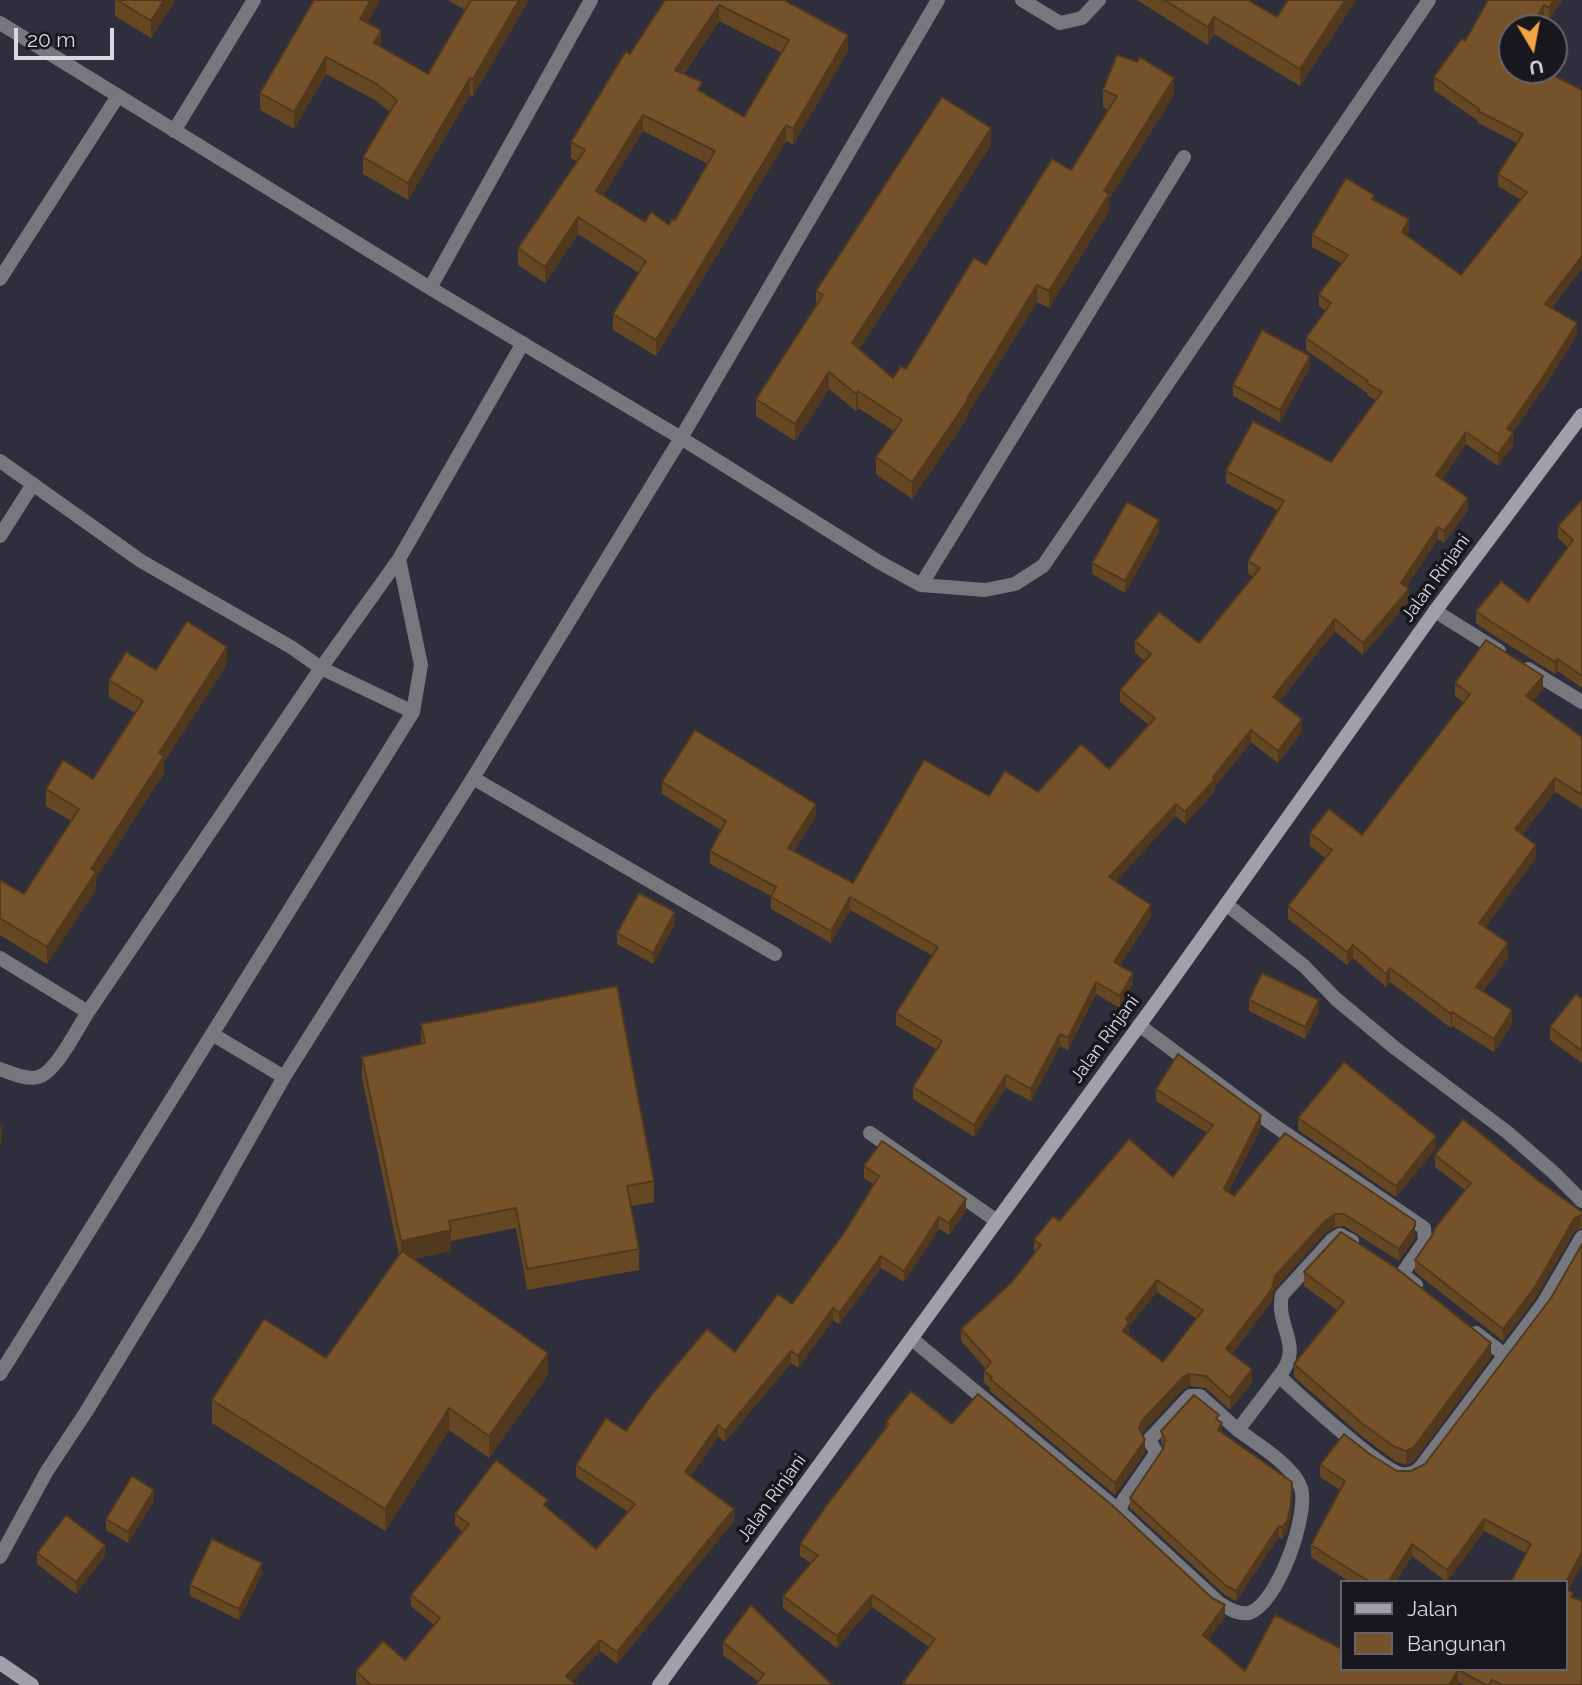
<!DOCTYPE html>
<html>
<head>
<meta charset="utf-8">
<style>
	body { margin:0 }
	#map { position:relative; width:1582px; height:1685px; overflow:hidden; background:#2e2e3c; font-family:Raleway,sans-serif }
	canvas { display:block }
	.legend { position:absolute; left:1340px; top:1580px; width:228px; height:91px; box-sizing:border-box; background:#17171d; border:2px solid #64646b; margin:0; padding:9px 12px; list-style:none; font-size:21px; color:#d8d8e1 }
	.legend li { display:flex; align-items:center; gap:14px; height:35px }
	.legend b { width:35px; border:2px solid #64646b }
	.north { position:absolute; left:1498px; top:14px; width:70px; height:70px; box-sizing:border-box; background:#17171d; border:2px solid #64646b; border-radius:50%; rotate:170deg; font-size:19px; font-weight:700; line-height:28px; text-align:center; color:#d8d8e1 }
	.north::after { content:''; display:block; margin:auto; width:24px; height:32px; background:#f3a442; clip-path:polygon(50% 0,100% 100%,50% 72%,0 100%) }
	.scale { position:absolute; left:14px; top:28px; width:100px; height:32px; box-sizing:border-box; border:4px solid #d8d8e1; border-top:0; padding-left:9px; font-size:21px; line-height:24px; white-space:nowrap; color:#d8d8e1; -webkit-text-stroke:5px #17171d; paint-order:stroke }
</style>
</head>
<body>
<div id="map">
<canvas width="1582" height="1685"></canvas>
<ul class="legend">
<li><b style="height:9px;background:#a0a0ab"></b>Jalan</li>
<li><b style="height:19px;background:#755229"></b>Bangunan</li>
</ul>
<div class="north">U</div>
<div class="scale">20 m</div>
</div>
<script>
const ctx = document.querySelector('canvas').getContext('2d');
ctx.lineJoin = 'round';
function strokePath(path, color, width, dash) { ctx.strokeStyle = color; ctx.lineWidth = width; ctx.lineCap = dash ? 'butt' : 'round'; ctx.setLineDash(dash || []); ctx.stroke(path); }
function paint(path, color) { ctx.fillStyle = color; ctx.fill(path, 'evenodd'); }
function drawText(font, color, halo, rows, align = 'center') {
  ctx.font = font + ' Raleway,sans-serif'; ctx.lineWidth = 7; ctx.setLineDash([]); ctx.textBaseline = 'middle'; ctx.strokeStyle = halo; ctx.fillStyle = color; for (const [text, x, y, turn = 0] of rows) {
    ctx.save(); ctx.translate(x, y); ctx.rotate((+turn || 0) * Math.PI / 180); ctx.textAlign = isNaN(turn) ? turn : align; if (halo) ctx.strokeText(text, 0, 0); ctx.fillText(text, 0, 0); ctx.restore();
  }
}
strokePath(new Path2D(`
	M1022,0L1060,23L1082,18L1099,0
	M0,23L430,288L681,438L879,562L921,585L985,590L1015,584L1043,566L1429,0
	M174,131L254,0
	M0,279L118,96
	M430,288L591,0
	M0,461L141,561L291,647L321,668L413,712
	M0,536L33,484
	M921,585L1184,157
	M1435,611L1499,651
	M1528,669L1582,702
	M473,778L775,954
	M1226,904L1304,966L1336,999L1395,1048L1507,1132L1554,1173L1582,1201
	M0,958L88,1012
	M1139,1025L1272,1124L1424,1228L1425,1241L1402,1274L1416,1285
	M212,1034L284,1077
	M0,1069C11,1073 26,1080 38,1077C56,1073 78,1027 88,1012L321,668L399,559L523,343
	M870,1133L997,1221
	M1476,1333L1506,1356
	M912,1339L1119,1511L1219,1603C1228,1608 1238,1615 1249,1613C1277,1605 1309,1515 1301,1488C1294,1466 1257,1444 1238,1430L1279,1376C1299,1395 1380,1469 1401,1474C1410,1475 1415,1473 1421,1467L1543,1304L1582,1237
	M0,1374L413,712L421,665L399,559
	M1279,1376C1305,1346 1275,1327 1282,1295L1332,1240L1340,1235L1352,1241
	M1119,1511L1123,1501L1155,1455V1450L1149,1440L1190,1396H1200L1238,1430
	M0,1557L47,1471L86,1412L198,1229L284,1077L473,778L681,438L938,0`), '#77777e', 14);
strokePath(new Path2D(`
	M0,1663L32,1685
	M659,1685L1165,990L1435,611L1582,415`), '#a0a0ab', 14);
paint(new Path2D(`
	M115,0H175L151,38L115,16Z
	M314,0H380L367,23L381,47L428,74L465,10L447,0H529L473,96L470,95L408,200L363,174V157L390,112L375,100L326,74L294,129L260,110V93Z
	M665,0H784L848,51L793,145L786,141L656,356L613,330V314L639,273L578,234L545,283L518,265V248L577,162L571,158V142ZM719,21L782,53L744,117L702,92L684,74ZM643,131L708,164L675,220L669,225L645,222L603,195Z
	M1137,0H1248L1277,17L1356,0L1300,86L1214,34L1208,45Z
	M1488,0H1562L1549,20L1544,17L1512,70L1582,90V268L1552,308L1577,335L1543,389L1512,433L1513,446L1498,466L1466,444L1442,479L1468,510L1444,543L1438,539L1406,587L1409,601L1363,655L1335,631L1279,702L1302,732L1278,763L1251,742L1215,787V791L1185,824L1176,816L1115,882L1151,917L1120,965L1133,985L1120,1008L1096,994L1068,1050L1060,1046L1031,1101L1006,1088L974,1137L913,1099V1087L937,1050L896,1025V1013L933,956L850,910L831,943L771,909V896L710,864V851L721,830L662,794V782L816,816L794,851L853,883L989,796L1038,792L1109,769L1149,725L1120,702V690L1145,661L1135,653V641L1199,643L1253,577L1248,573V561L1279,511L1226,483V471L1331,462L1376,401L1367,395V393L1306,350V338L1326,311L1319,306V294L1341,263L1312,247V235L1374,200L1409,231L1407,236L1461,275L1521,200L1498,186V174L1517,143L1478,123V121L1434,90V77L1465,41Z
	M1103,90L1174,95L1109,199V211L1049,308L1037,302L968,413V417L912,499L876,474V457L894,431L858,408L856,411L829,389L795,441L756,416V399L816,305V291L991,145L859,349L893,378L906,369L986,265L1071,170L1108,110L1103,107Z
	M1310,367L1280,422L1233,396V385Z
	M1582,500V688L1558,671L1555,674L1490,633L1476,623V611L1528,602L1568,547L1558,538V526Z
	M1159,532L1125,593L1092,574V563Z
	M227,664L164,762V773L96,878V889L47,964L0,935V880L24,894L71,821L46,806V789L93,779L135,713L109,697V680L156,670Z
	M1455,683L1543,689L1533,701L1582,737V809L1555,792L1522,834L1536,858L1485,927L1508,957L1483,991L1512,1024L1494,1052L1452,1026L1451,1028L1390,982L1386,987L1353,958L1347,965L1288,919V906L1325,858L1310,846V833L1362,835L1464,703L1455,696Z
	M675,924L653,964L617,944V933Z
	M1582,997V1063L1550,1040V1027Z
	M1249,1000L1319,1012L1305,1039L1249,1011Z
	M421,1024L654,1181V1202L631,1206L639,1249V1270L527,1290L516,1228L451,1241V1251L413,1259L548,1375L489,1458L449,1430L385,1531L212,1423V1400L326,1358L399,1255L362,1078V1057L421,1044Z
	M1156,1089L1261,1128L1228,1192L1234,1196L1285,1133L1415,1238L1399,1261L1344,1226L1335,1227L1325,1233L1275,1289L1272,1301L1232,1354L1252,1382L1230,1410L1206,1388L1190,1386L1183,1389L1142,1433L1145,1452L1115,1495L990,1391V1388L984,1383V1371L986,1369L961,1341V1329L1012,1282L1035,1253L1034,1252V1240L1059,1221L1173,1177L1207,1133L1156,1101ZM1157,1292L1197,1319L1163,1362L1129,1335V1326Z
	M1298,1118L1436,1148L1396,1197L1298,1130Z
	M1435,1155L1536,1179L1582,1212V1228L1574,1232L1535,1299L1503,1341L1415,1272V1260L1465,1190L1435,1167Z
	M864,1166L966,1211L949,1235L939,1229L904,1282L881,1268L839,1324L833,1320L798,1368L791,1363L725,1442L718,1437L691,1476L734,1521L617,1664L600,1651L572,1681L576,1685H358L356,1683V1671L405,1660L434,1625L411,1606V1595L463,1532L455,1525V1514L548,1509L596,1549L628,1512L576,1477V1465L626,1431L735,1352L792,1304L844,1233L874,1185L864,1178Z
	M1304,1272L1491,1357L1414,1461L1406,1465L1395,1461L1364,1438L1294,1377V1364L1337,1310L1304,1286Z
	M1219,1421L1222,1433L1291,1516L1287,1532L1282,1539L1279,1537L1236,1601L1225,1595L1130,1508V1498L1163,1449L1161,1441V1431Z
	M886,1422L952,1424L1225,1617L1208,1639L1245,1671L1342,1669H1566L1526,1553L1484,1531L1447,1582L1412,1556L1396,1582H1350L1311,1557V1545L1340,1490L1320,1477V1465L1371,1455L1397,1471L1582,1564L1568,1590L1573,1598L1582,1685H1464L1458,1682L1457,1685H903V1683L929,1647L872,1607L837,1648L783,1608V1596L811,1563L800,1556V1544L886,1429Z
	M154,1501L128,1543L106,1530V1519Z
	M37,1553L105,1556L76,1594L37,1564Z
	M262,1574L239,1620L190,1596V1585Z
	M723,1642L832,1685L759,1682L723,1655Z`), '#654723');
paint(new Path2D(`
	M164,0H175L151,38V21Z
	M371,0H380L360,36V19Z
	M519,0H529L473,96V79Z
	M1345,0H1356L1300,86V69Z
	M1554,0H1562L1549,20V8Z
	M719,5V21L675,86V70Z
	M1544,5V17L1538,28H1531Z
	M1214,17V34L1208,45V27Z
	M381,30V47L374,43Z
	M848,35V51L793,145V129Z
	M326,57V74L294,129V112Z
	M470,78V95L408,200V183Z
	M1174,78V95L1109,199V211L1049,308V291L1104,191Z
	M643,115V131L596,207V191Z
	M786,125V141L656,356V340Z
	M991,128V145L852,360V343Z
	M578,217V234L545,283V267Z
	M1409,219V231L1402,244V232Z
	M1582,256V268L1545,316V304Z
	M1037,285V302L968,413V417L912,499V482L967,399Z
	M1577,323V335L1543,389L1507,441V429Z
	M1310,356V367L1280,422V410Z
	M829,372V389L795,441V424Z
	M858,391V408L856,411V394Z
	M1466,432V444L1436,487V475Z
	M1513,433V446L1498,466V454Z
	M1468,498V510L1444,543V531Z
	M1159,520V532L1125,593V581Z
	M1438,527V539L1401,595V583Z
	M1409,589V601L1363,655V643Z
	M1335,619V631L1273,709V697Z
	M227,647V664L164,762V773L96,878V889L47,964V947L91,869L159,753Z
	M1558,659V671L1555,674V662Z
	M1543,676V689L1526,709V696Z
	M1302,719V732L1278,763V751Z
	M1251,730V742L1215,787V791L1185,824V812Z
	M1555,778V792L1515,842V829Z
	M816,804V816L788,860V848Z
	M1176,804V816L1109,889V877Z
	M1536,845V858L1479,936V923Z
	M850,897V910L831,943V931Z
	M1151,905V917L1114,974V962Z
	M675,912V924L653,964V953Z
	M1508,943V957L1476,1000V987Z
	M1353,945V958L1347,965V952Z
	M1390,968V982L1386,987V974Z
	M1133,973V985L1120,1008V996Z
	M1096,982V994L1068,1050V1038Z
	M1319,1000V1012L1305,1039V1027Z
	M1512,1010V1024L1494,1052V1039Z
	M1452,1012V1026L1451,1028V1014Z
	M1060,1034V1046L1031,1101V1089Z
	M1006,1075V1088L974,1137V1125Z
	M1261,1115V1128L1224,1201V1189Z
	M2,1124V1141L0,1145V1128Z
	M1436,1136V1148L1396,1197V1186Z
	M966,1199V1211L949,1235V1223Z
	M1335,1214V1227L1325,1233L1275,1289L1272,1301L1226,1361V1349L1275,1276L1325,1221Z
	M1581,1215V1227L1574,1232L1535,1299L1503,1341V1329L1574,1219Z
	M939,1217V1229L904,1282V1271Z
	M1415,1226V1238L1399,1261V1249Z
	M451,1230V1251L401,1261V1241Z
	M881,1256V1268L839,1324V1313Z
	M1157,1280V1292L1129,1326V1334L1123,1343V1331L1126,1319Z
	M833,1308V1320L798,1368V1356Z
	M1491,1343V1357L1414,1461L1406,1465V1451Z
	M791,1351V1363L725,1442V1431Z
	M548,1353V1375L489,1458V1436Z
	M1252,1369V1382L1230,1410V1398Z
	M1190,1374V1386L1183,1389L1141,1434L1139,1428L1141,1422L1183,1377Z
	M449,1408V1430L385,1531V1509Z
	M1222,1423V1434L1218,1430Z
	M718,1425V1437L685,1484V1472Z
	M1145,1440V1452L1115,1495V1483Z
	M1292,1482L1291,1516L1287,1532L1282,1539V1528Z
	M154,1490V1501L128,1543V1532Z
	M734,1509V1521L617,1664V1652Z
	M1484,1519V1531L1447,1582V1570Z
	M1279,1526V1537L1236,1601V1591Z
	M1412,1544V1556L1396,1582H1388Z
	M105,1545V1556L76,1594V1582Z
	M1582,1552V1564L1566,1594V1582Z
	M262,1563V1574L239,1620V1609Z
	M872,1595V1607L837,1648V1636Z
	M1225,1605V1617L1203,1647V1635Z
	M600,1640V1651L569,1685L566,1676Z
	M1458,1670V1682L1457,1685H1449Z`), '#52391d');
const building = new Path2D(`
	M117,0H164L151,21Z
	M314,0H371L360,19L381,30L374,43L428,74L471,0H519L473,79L470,78L408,183L363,157L397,100L375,83L326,57L294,112L260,93Z
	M665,0H784L848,35L793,129L786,125L656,340L613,314L646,261L578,217L545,267L518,248L585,150L571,142L626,51L630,54ZM719,5L789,40L744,117L698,90L702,82L675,70ZM643,115L715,151L675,220L672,219L669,225L651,212L645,222L596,191Z
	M1164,0H1248L1277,17L1288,0H1345L1300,69L1214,17L1208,27Z
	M1488,0H1554L1549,8L1544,5L1531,28H1512V70H1543L1582,90V256L1545,304L1577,323L1543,377L1507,429L1513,433L1498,454L1466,432L1436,475L1468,498L1444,531L1438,527L1401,583L1409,589L1363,643L1335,619L1273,697L1302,719L1278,751L1251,730L1213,777L1215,779L1185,812L1176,804L1109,877L1151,905L1114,962L1133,973L1120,996L1096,982L1068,1038L1060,1034L1031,1089L1006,1075L974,1125L913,1087L942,1041L896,1013L938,947L850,897L831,931L771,897L776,887L710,851L726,821L662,782L695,730L816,804L788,848L853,883L924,760L989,796L1005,771L1038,792L1081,744L1109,769L1155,718L1120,690L1151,654L1135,641L1159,612L1199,643L1260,568L1248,561L1284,501L1226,471L1253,421L1331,462L1382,392L1367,383L1368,381L1306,338L1331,303L1319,294L1348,255L1312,235L1346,178L1374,195L1372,199L1409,219L1402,232L1461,275L1527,192L1498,174L1523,134L1478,111L1479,109L1434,77L1462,38L1465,41Z
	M1117,55L1137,62L1140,57L1174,78L1104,191L1109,194L1049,291L1037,285L967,399L968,400L912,482L876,457L902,420L858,391L856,394L829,372L795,424L756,399L823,295L816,291L942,97L991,128L852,343L893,378L901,366L906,369L974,258L986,265L1052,159L1071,170L1117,96L1103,90Z
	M1262,330L1310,356L1280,410L1233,385Z
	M1582,500V676L1558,659L1555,662L1490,621L1476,611L1501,581L1528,602L1573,540L1558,526Z
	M1127,502L1159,520L1125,581L1092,563Z
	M187,621L227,647L159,753L164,756L91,869L96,872L47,947L0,918V880L24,894L79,809L46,789L63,760L93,779L143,701L109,680L126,652L156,670Z
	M1486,640L1543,676L1526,696L1582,737V795L1555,778L1515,829L1536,845L1479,923L1508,943L1476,987L1512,1010L1494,1039L1452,1012L1451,1014L1390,968L1386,974L1353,945L1347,952L1288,906L1332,850L1310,833L1329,809L1362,835L1470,694L1455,683Z
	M639,893L675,912L653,953L617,933Z
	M1262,973L1319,1000L1305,1027L1249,1000Z
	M617,986L654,1181L627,1186L639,1249L527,1269L516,1208L449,1221L451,1230L401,1241L362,1057L425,1043L421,1024Z
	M1576,994L1581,998L1582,997V1051L1550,1027Z
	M1178,1054L1261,1115L1224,1189L1234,1196L1285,1133L1415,1221V1226L1399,1249L1344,1214H1335L1325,1221L1275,1276L1272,1289L1226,1349L1252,1369L1230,1398L1206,1376L1190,1374L1183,1377L1141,1422L1139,1428L1145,1440L1115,1483L990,1379L992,1377L984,1371L991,1362L961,1329L1012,1282L1041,1245L1034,1240L1053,1216L1059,1221L1129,1139L1173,1177L1213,1125L1156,1089ZM1157,1280L1203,1310L1163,1362L1123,1331L1129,1322L1126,1319Z
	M1344,1062L1436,1136L1396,1186L1298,1118Z
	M1463,1119L1536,1179L1582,1212V1215L1574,1219L1535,1287L1503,1329L1415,1260L1433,1234L1435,1228L1471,1183L1435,1155Z
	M882,1141L966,1199L949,1223L939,1217L904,1271L881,1256L839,1313L833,1308L798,1356L791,1351L725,1431L718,1425L685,1472L734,1509L617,1652L600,1640L566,1676L576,1685H371L356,1671L383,1641L405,1660L440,1618L411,1595L469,1524L455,1514L496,1460L548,1500L544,1505L596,1549L635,1504L576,1465L606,1418L626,1431L653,1393L707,1329L735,1352L778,1294L792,1304L844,1233L879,1176L864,1166Z
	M1341,1232L1396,1268L1491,1343L1414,1447L1406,1451L1395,1447L1364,1425L1294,1364L1344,1302L1304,1272Z
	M1582,1244V1552L1566,1582H1511L1531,1544L1484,1519L1447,1570L1412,1544L1388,1582H1370L1311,1545L1345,1481L1320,1465L1344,1434L1371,1455L1397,1471H1411L1425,1464L1551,1298Z
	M402,1251L548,1353L489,1436L449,1408L385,1509L212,1400L264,1319L326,1358Z
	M911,1391L952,1424L978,1394L1113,1506L1212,1598L1225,1605L1203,1635L1245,1671L1275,1615L1342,1649V1669H1566V1589L1573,1593L1571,1597L1582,1601V1685H1502L1492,1680L1489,1685H1486L1458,1670L1449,1685H906L903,1683L935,1639L872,1595L837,1636L783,1596L818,1555L800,1544L826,1506L889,1424L886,1422Z
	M1194,1395L1219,1415L1216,1419L1222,1423L1218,1430L1292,1482L1291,1505L1287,1521L1282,1528L1279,1526L1236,1591L1225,1585L1130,1498L1163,1449L1165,1439L1161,1431Z
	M132,1476L154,1490L128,1532L106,1519Z
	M66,1515L105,1545L76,1582L37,1553Z
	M212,1539L262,1563L239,1609L190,1585Z
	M751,1605L832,1685H756L764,1674L723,1642Z`);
paint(building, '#755229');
strokePath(building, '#52391d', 2);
drawText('18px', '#d8d8e1', '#17171d', [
	["Jalan Rinjani",1436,578,-54],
	["Jalan Rinjani",1105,1039,-54],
	["Jalan Rinjani",772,1498,-54]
]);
</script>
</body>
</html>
